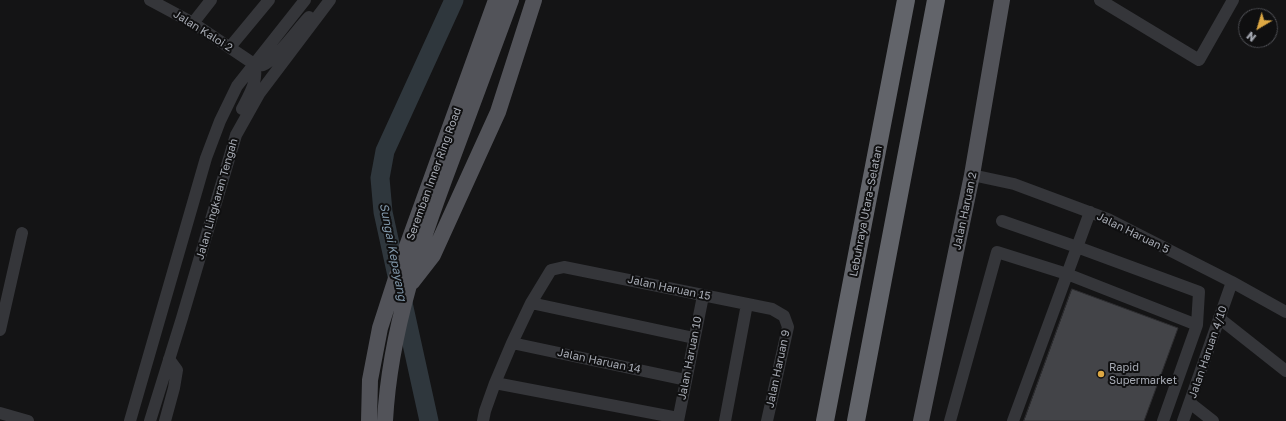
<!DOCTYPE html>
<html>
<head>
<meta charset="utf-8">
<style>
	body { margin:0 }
	#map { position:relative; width:1286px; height:421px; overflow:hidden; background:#141415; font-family:"Golos Text",sans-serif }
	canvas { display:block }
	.north { position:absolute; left:1238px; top:8px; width:40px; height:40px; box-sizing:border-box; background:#0f0f10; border:1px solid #4c4d52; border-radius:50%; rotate:218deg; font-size:11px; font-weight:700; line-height:16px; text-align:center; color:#a7abb4 }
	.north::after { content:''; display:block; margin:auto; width:14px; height:18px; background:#dda844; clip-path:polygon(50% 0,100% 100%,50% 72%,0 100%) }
</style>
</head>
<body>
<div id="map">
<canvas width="1286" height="421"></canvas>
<div class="north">N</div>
</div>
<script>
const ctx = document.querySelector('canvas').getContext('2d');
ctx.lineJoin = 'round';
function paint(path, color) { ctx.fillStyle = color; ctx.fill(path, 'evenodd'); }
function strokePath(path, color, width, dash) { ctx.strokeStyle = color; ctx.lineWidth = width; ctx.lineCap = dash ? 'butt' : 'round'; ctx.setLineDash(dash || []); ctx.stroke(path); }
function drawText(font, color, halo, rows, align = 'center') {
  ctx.font = font + ' "Golos Text",sans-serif'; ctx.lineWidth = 4; ctx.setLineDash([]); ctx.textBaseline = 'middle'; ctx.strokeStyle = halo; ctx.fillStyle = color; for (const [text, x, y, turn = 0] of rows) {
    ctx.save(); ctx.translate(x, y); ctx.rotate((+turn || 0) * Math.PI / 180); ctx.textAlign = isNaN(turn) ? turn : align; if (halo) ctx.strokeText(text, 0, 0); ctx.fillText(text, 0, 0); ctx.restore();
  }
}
paint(new Path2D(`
	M1072,290L1143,421H1024Z`), '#0007');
strokePath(new Path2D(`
	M429,421L383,212L380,178L385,151L454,0`), '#2f373d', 19);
const building = new Path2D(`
	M1072,289L1178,328L1144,421H1024Z`);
paint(building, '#434448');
strokePath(building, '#2e2e31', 1);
strokePath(new Path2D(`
	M150,0L193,23L254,64C257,65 260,66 263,65C275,61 299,27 309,17
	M1100,0L1199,60L1233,0
	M193,23L211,0
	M230,47L269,0
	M242,109C249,95 259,80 254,64
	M972,175L1014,184L1108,219L1232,282L1286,312
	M1002,221L1077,247L1199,292L1197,325L1163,421
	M531,303L694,338
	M1219,318L1286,371
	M0,330L22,233
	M512,343L686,380
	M495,383L678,418
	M1190,403L1213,421
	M0,413L28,421
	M130,421L206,158L220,121L237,86L305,0
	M150,421L182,318L236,135L259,94L330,0
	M165,421L174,388L177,370L169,359
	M483,421L485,411L495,383L512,343L531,303L551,270L564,267L772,309L784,316L788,327L767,421
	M678,421L703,296
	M725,421L747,304
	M950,421L997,252L1067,274L1197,325
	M1013,421L1090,212
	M1183,421L1232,282`), '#35363a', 12);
strokePath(new Path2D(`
	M412,282L433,255L498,112L534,0
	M369,421L370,380L380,328L402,260L496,0
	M385,421C390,329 420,244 452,159C472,106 491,53 511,0
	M921,421L972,175L1002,0`), '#525359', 16);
strokePath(new Path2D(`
	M825,421L906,0
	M856,421L936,0`), '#62646a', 18);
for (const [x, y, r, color] of [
	[1101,374,4,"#dda844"]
]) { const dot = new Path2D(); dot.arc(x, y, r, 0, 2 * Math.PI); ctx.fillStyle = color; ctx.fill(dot); strokePath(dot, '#0f0f10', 1.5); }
drawText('11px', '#a7abb4', '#0f0f10', [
	["Jalan Kaloi 2",203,31,32],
	["Seremban Inner Ring Road",434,174,-70],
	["Jalan Lingkaran Tengah",217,199,-74],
	["Lebuhraya Utara–Selatan",866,211,-79],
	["Jalan Haruan 2",965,211,-78],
	["Jalan Haruan 5",1133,233,26],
	["Jalan Haruan 15",669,288,12],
	["Jalan Haruan 4/10",1208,352,-71],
	["Jalan Haruan 10",690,358,-79],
	["Jalan Haruan 14",599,361,12],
	["Jalan Haruan 9",778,369,-78]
]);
drawText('11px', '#a7abb4', '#0f0f10', [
	["Rapid",1109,368],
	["Supermarket",1109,381]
], 'left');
drawText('italic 12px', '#8299ac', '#0f0f10', [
	["Sungai Kepayang",393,252,79]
]);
</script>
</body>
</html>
